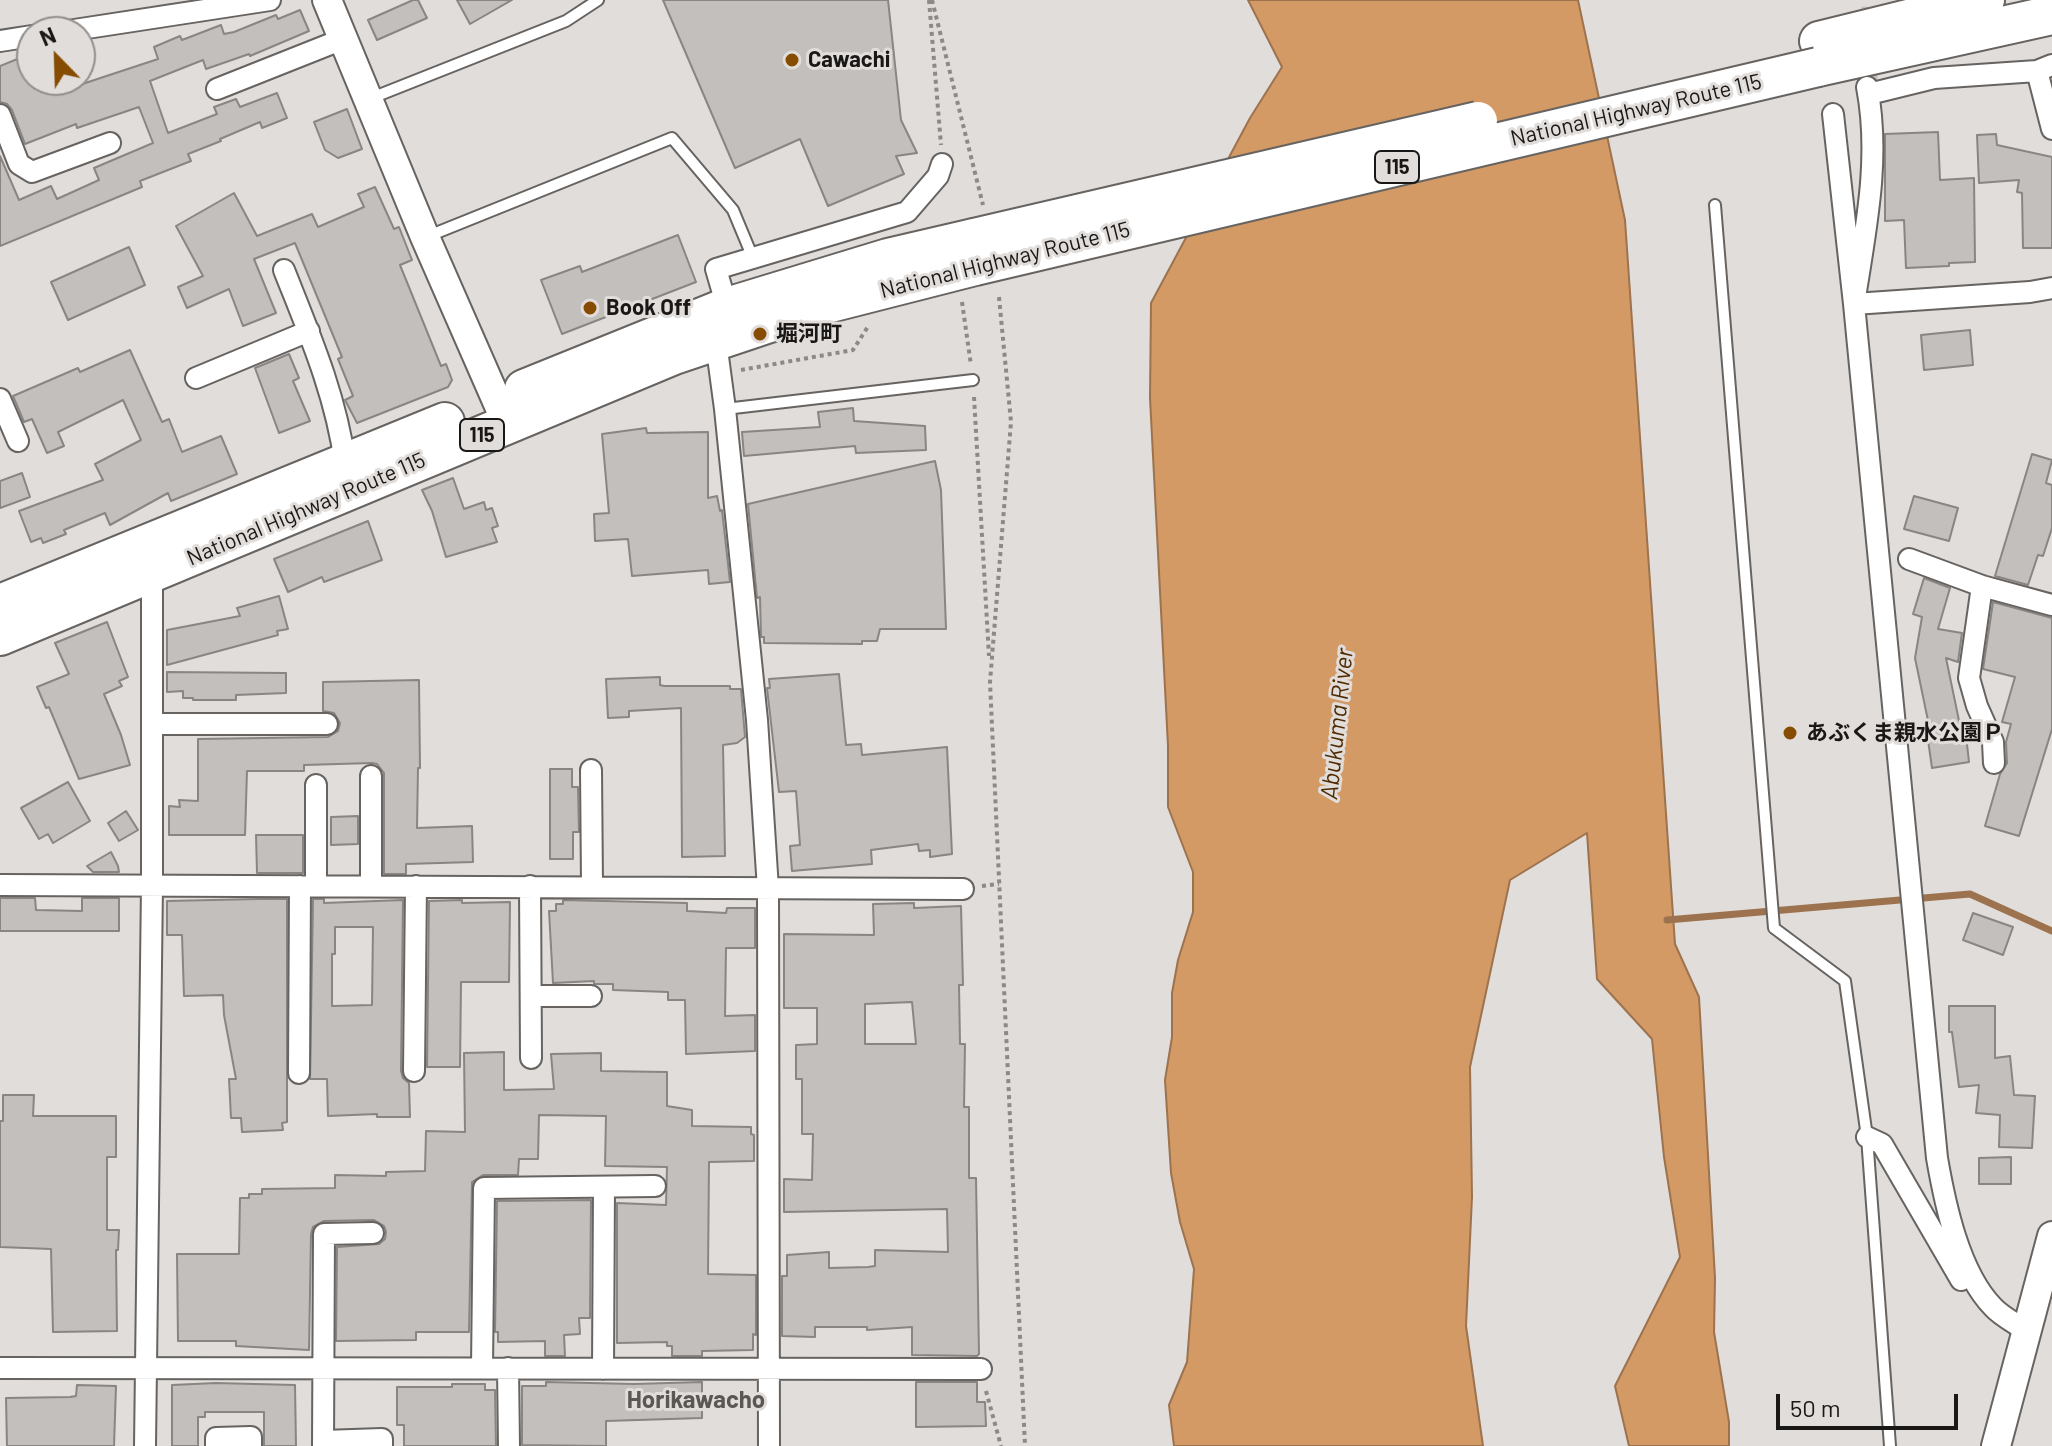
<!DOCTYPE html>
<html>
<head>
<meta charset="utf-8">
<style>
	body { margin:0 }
	#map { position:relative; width:2052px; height:1446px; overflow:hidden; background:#e1ddda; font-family:Barlow,sans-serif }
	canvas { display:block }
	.north { position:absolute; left:16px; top:16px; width:80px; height:80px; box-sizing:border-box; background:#e1ddda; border:2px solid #918e8c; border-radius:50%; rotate:337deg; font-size:22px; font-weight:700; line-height:32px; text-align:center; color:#1a1817 }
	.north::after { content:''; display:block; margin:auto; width:28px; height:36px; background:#864d02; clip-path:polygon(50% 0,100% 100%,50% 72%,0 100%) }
	.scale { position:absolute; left:1776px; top:1394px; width:182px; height:36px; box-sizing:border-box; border:4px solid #1a1817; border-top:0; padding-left:10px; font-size:24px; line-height:28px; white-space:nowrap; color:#1a1817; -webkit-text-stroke:6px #e1ddda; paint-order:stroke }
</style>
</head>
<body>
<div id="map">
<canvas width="2052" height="1446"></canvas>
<div class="north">N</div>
<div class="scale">50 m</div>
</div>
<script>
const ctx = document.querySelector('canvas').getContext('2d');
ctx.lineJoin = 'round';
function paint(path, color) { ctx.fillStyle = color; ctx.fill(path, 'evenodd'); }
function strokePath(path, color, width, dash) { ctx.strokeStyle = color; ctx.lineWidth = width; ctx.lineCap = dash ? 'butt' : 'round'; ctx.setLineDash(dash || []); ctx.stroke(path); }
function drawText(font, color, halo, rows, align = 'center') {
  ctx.font = font + ' Barlow,"Noto Sans JP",sans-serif'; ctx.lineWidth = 6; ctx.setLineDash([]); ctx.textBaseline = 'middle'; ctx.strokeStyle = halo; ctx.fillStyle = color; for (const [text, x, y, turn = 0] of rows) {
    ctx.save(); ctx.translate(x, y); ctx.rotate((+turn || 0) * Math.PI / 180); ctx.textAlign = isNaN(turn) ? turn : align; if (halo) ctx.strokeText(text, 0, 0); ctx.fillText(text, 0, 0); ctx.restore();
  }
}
const water = new Path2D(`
	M1248,0H1578L1625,220L1675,944L1699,997L1715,1278L1714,1332L1729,1422V1446H1629L1615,1386L1680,1257L1664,1157L1652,1039L1597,979L1587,833L1510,880L1470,1067L1472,1197L1466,1326L1483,1446H1174L1169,1405L1187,1362L1194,1269L1180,1222L1171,1173L1165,1080L1172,1037V993L1178,960L1193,912V872L1168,807V746L1150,398L1151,303L1250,118L1282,67Z`);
paint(water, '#d49a65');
strokePath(water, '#9c734e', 2);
strokePath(new Path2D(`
	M1667,920L1970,894L2052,931`), '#9c734e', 7);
const building = new Path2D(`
	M413,0H418L427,18L377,40L368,20Z
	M457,0H512L470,24Z
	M663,0H888L901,120L917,153L896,156L904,174L828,206L800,139L735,168Z
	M300,10L309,31L250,56L249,54L206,69L203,60L150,81L168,133L217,114L214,107L236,99L240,107L277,93L287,118L262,128L260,122L220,139L221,141L188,154L191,161L140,181L142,187L0,246V156L19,200L51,186L57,199L99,180L94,168L153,143L139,107L77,128L76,124L25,144L12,110L7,104L0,102V66L32,53V80H49L55,93L158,59L154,47L180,36L182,40L221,25L224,34L234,32L276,15L278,19Z
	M347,109L362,149L338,158L325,150L314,122Z
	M1938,132L1940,180L1974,178L1975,262L1949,263V266L1906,268L1904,220L1885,221V134Z
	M1996,134L1997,145L2052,157V248H2023L2022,193L2017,192L2019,180L1979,183L1977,135Z
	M375,187L394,229L399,227L412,260L400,265L441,366L446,364L452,380L448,387L357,423L345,400L353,396L338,359L342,357L295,243L254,259L276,313L243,326L229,289L187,308L178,287L203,276L176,226L234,193L257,236L312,214L318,227L364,207L358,194Z
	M678,235L696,282L562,334L541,280L580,266L582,272Z
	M129,247L145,285L68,320L51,282Z
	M1970,330L1973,365L1924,370L1921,335Z
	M130,350L162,422L169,419L182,452L221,436L237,474L171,501L168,493L110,525L105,513L64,530L66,534L43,543L41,538L31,542L19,511L103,480L95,464L141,440L123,400L58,432L64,446L47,453L32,419L24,422L13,396L78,368L80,372Z
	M289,354L299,378L293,381L310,421L279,433L255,368Z
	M853,408L854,421L925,426L926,450L856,453L855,446L744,456L742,432L820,427L818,412Z
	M646,428L647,433L708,432V498L717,496L720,511L722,510L730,582L709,584L708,570L632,576L628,539L595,541L594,514L609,513L602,434Z
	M2032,454L2052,460L2046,483L2052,485V528L2043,556L2038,555L2028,585L1995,576Z
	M935,461L941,490L946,629H880L877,641H862V644L764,643V637H761L760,597L757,598L748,504Z
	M22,473L30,497L0,508V481Z
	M453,478L464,509L484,502L486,510L492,508L498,526L492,528L497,542L446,557L432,511L422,490Z
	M1914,496L1958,508L1949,541L1904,529Z
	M368,521L382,560L324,582L322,577L288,592L274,559Z
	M1924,578L1950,588L1938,629L1962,633L1958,662L1946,658L1962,735H1966L1969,762L1932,768L1928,740H1932L1915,658L1922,617L1913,614Z
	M279,596L288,629L277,631L278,635L167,665V630L240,616L237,608Z
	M1993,602L2052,618V729L2019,836L1985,826L2000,774L2007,763L2006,742L2011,724L2002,722L2015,677L1983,669Z
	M107,622L128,677L119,681L122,686L104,694L121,735L130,765L79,779L49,707L46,708L37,687L69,674L55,643Z
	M167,672L286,673V693L236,695V700H193V698H183V691L167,692Z
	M839,674L846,745L861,744L862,755L947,747L952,854L930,857V850L919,851L918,844L871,850L872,864L792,871L790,846L800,845L796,791L779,792L767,688H770L769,679Z
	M660,677V685L664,686H730V689H741L745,737L737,743L723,745L725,856L682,857L681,708L629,711V717L608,718L606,679Z
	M419,680L420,768H418L417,828L472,826L473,862L406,864V874H384V773L377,764L372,763L304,765V771H247L245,835H169V806L180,807L179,800L198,801V739L328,737L338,731L340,723L334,713L323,711V682Z
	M550,769H572V787H578L579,832H573V859H550Z
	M68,782L90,821L53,843L48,834L39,839L21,808Z
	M126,811L138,830L119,841L108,823Z
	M358,816V844L331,845V817Z
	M256,835H303V873H257Z
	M111,852L118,866L119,872H93L87,866Z
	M0,898H35L36,910L82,911V898H119V931H0Z
	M258,899H287V1122L282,1123L283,1130L242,1132L241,1118H231L229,1079H236L224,1015L223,995L184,996L182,935H167V901Z
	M313,899H324V903L403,900L401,1071L403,1078L409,1083L410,1117H377V1114L328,1116L327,1079H310ZM335,927H373L372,1005L332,1006V954H335Z
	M462,900V903L510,902L509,982H461L460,1067H427L429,901Z
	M563,900L687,903V911L726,913L727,908H755V948H726L725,1016L755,1015V1051L686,1054L685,1000H668V992L613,990V984H594V981L553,983L549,911H556V904H563Z
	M914,903V908L961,906L963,985H959L960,1044H965L964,1107H969V1178H976L979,1354L977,1356L912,1355V1327L867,1330V1327H815V1337L782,1336V1276H787V1255L829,1252V1268L868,1267L875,1266V1250L948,1252L947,1209L784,1212V1179L812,1180L813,1134H802V1079H796V1045L817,1044V1008H784V934L874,935L873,904ZM912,1002L916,1044H865V1004Z
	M1973,913L2013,927L2003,955L1963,940Z
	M1949,1006H1995V1058L2010,1056L2014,1095L2035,1096L2032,1148L1999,1147L2000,1115L1976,1113L1979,1085L1959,1087L1952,1032H1949Z
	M504,1052V1090L554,1089L551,1054L601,1053V1071L667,1072V1106L692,1110V1126L751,1127V1134L754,1135V1161L709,1162L708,1274L756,1275V1335L753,1334V1350L702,1351V1356H672V1346H667V1342L617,1343V1203L666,1205L667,1167L605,1166L606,1116L539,1115L538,1159H519L518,1175H483L472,1182L469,1332H416V1340L336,1341L337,1247L379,1244L385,1239L386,1232L384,1226L374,1220L324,1221L313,1227L311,1234L309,1350L236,1346V1341H178L177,1254H239L240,1198H249V1194H262V1189L335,1188V1175L386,1176V1172L425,1171L426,1131L465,1132L464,1053Z
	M3,1095H34L33,1116H116V1157H107V1230H119L118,1250H116L117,1331L53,1332L51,1249L0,1247V1121H3Z
	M2011,1157V1184H1979V1158Z
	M591,1200L590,1318H579L580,1334L564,1335L565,1356H545V1341L498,1342V1332H495L497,1201Z
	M546,1382L634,1384L702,1382V1418L606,1421V1446L522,1445V1386H546Z
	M916,1382H977V1402H985L986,1426L916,1427Z
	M216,1383L295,1385L296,1446H264V1412H205V1417H198V1446H172V1385Z
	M452,1384H485V1390H495L496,1446H404V1425H397V1387H452Z
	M77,1385L116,1386L114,1446H7L6,1398L70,1397L76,1396Z`);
paint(building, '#c2bfbc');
strokePath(building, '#898582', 2);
strokePath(new Path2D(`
	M1867,87L1872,0`), '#c3bfbd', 20, [20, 10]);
const lane = new Path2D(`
	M369,99L566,21L598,0
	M1715,205L1774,928L1845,981L1867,1137L1890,1446
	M426,237L672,138L733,210L753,258
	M725,409L973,380`);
const street = new Path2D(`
	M61,32L270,0
	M0,41L32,36
	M2037,71L2052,129
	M1867,87C1881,160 1865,232 1854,304L2030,292L2052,288
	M217,89L343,39
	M1869,94L1934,78L2037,71L2052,65
	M1833,114L1854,304L1937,1158C1945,1204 1959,1272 1993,1307C2002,1317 2017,1324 2028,1332
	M0,115L19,164L32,172L110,143
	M284,270C309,333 336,395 345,463
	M727,307L716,269L907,212L938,176L942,164
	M716,342L725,409L757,720L768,889L769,1446
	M196,378L309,331
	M0,399L18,441
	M1909,559L1982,586L2052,605
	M1982,586L1969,678L1977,706L1993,742L1994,763
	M152,724H327
	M591,770L592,885
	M371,776V886
	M0,885L963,889
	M316,886V785
	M530,886L531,1058
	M531,996H591
	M414,1071L416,886
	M299,1073L300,886
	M1867,1137L1882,1144L1961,1280
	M0,1368L981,1369
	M482,1368L484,1188L655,1186
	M508,1368L509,1446
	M603,1369L604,1187
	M323,1441L382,1439V1446
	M145,1446L152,885V589L149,569
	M216,1446V1438L251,1437V1446
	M323,1446L324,1234L373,1233`);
const secondary = new Path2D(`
	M327,0L425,237L507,424
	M1996,1446L2052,1236`);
const highway = new Path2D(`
	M1819,41L1985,0
	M1818,67L2052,15
	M524,389L727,307L888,258L974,238
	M0,604L445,422
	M0,636L674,355L826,304L975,266`);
strokePath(lane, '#666360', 14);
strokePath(street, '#666360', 24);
strokePath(secondary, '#666360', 32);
strokePath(highway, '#666360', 42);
strokePath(new Path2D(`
	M929,0L941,145
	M932,0L983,205
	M999,297L1011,422L990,682L1025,1446
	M962,302L971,365
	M741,370L853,350L869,325
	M974,397L989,656
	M982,886L999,884
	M986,1391L1001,1446`), '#8c8986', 4, [4, 4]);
strokePath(lane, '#fff', 10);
strokePath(street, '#fff', 20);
strokePath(secondary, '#fff', 28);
strokePath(highway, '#fff', 38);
const highwayBridge = new Path2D(`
	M974,238L1478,121
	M975,266L1818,67`);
strokePath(highwayBridge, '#666360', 42, []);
strokePath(highwayBridge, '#fff', 38);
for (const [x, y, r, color] of [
	[792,60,8,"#864d02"],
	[590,308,8,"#864d02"],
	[760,334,8,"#864d02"],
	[1790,733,8,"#864d02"]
]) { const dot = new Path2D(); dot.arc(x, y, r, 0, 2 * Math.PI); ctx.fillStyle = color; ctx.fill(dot); strokePath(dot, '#e1ddda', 3); }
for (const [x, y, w] of [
	[1397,167,44],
	[482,435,44]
]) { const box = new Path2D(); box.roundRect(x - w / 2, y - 16, w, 32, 6); ctx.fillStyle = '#e1ddda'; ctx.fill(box); strokePath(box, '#1a1817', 2); }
drawText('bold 20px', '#1a1817', null, [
	["115",1397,167],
	["115",482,435]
]);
drawText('bold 22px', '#1a1817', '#e1ddda', [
	["Cawachi",808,60],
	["Book Off",606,308],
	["堀河町",776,334],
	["あぶくま親水公園Ｐ",1806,733]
], 'left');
drawText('22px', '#1a1817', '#e1ddda', [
	["National Highway Route 115",1636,110,-13],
	["National Highway Route 115",1005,260,-14],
	["National Highway Route 115",306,509,-23]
]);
drawText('italic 24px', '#4f2a00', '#e1ddda', [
	["Abukuma River",1337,724,-84]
]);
drawText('bold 24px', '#5a5754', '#e1ddda', [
	["Horikawacho",696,1400]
]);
</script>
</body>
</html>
